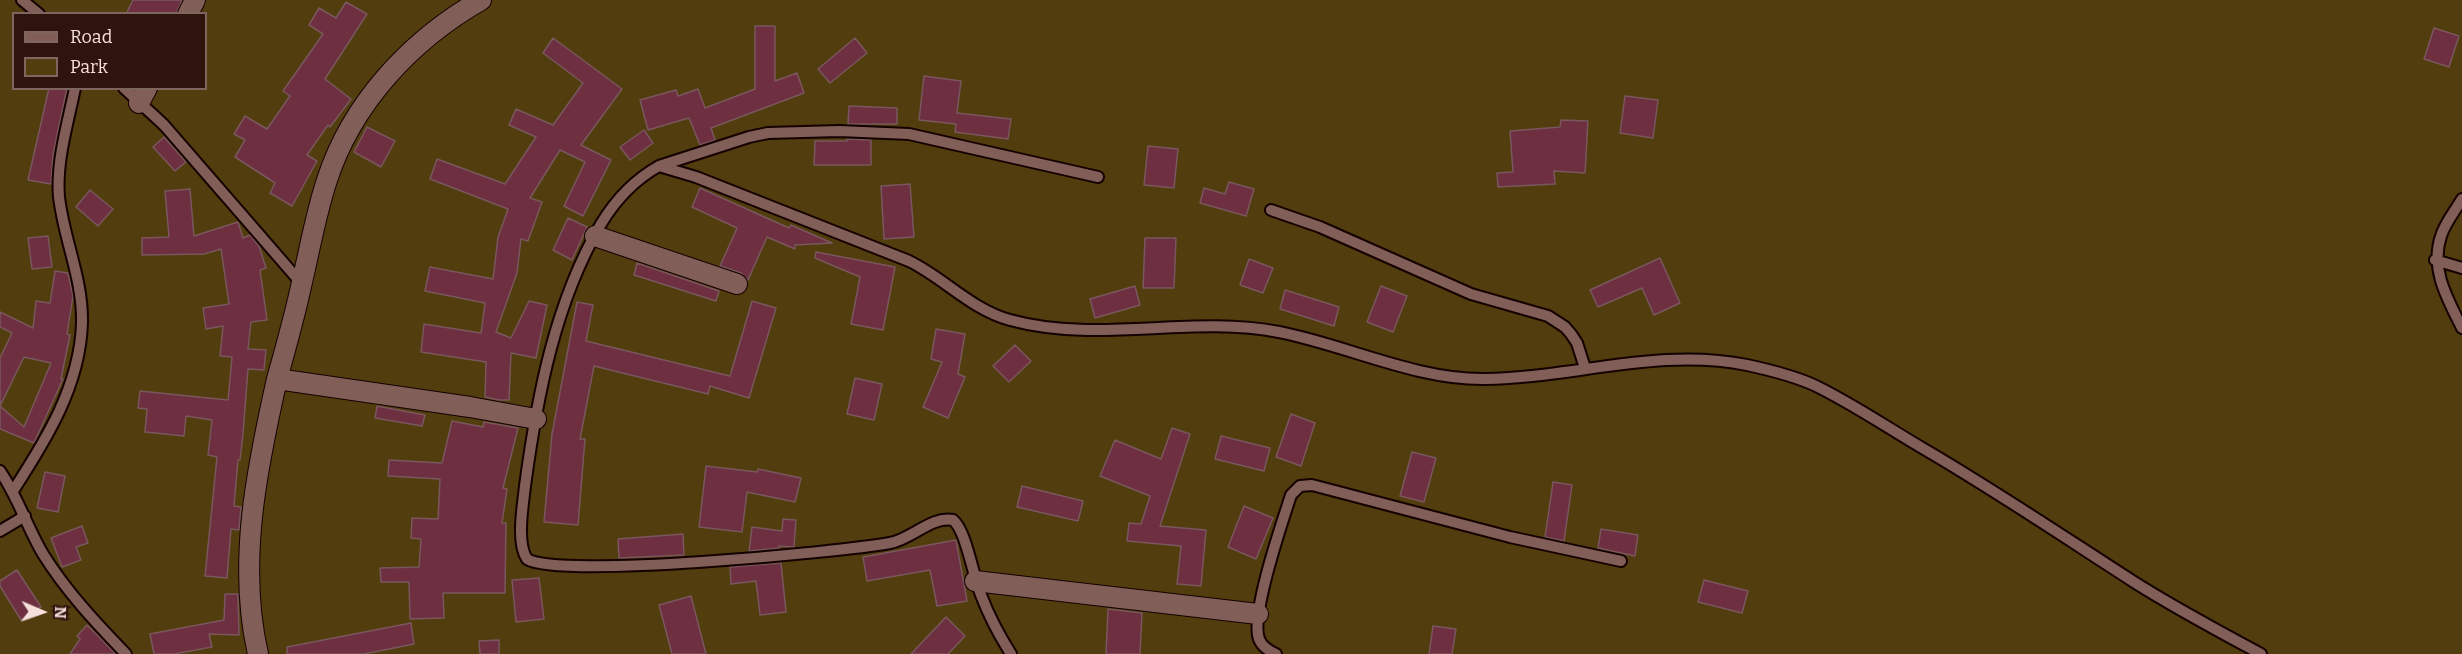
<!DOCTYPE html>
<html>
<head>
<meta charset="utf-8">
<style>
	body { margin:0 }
	#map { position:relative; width:2462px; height:654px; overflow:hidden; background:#2f130d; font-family:Bitter,serif }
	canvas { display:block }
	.legend { position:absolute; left:12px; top:12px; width:195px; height:78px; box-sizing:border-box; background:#2f130d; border:2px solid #7e6560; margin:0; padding:8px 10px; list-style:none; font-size:18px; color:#f5e0dc }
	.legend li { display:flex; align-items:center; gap:12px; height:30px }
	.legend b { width:30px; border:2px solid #7e6560 }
	.north { position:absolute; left:12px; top:582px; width:60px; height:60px; -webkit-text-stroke:4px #2f130d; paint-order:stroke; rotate:92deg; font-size:16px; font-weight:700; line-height:24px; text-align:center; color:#f5e0dc }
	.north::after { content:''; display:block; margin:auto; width:21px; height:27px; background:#f5e0dc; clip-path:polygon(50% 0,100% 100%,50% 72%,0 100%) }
</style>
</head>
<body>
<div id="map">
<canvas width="2462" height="654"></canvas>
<ul class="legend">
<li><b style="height:8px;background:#815e57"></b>Road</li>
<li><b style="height:16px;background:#513d0d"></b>Park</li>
</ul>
<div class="north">N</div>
</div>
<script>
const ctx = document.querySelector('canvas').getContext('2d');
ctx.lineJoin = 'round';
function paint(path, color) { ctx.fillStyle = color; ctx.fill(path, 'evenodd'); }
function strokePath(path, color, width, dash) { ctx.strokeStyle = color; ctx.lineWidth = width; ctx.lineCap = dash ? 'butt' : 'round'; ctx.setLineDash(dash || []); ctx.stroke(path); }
paint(new Path2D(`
	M0,0H2462V654H0ZM14,14H206V88H14Z`), '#513d0d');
const building = new Path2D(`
	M133,0H182L176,14H126Z
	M346,2L367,14L325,79L351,99L330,127L328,125L307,155L317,161L292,206L270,193L275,183L235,157L245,140L234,134L245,116L267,129L290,96L283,91L323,34L309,25L319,8L336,18Z
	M755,26H775V81L797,73L804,93L711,128L715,140L700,145L689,118L648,130L640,100L676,90L678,96L698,89L705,108L755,89Z
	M2434,28L2459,36L2449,67L2424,59Z
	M553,38L622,89L581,145L611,160L583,216L564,206L585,162L560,150L530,198L542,202L528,241L521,239L517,273L496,332L511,338L529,301L547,305L536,358L511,353L509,400H499L485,397L486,362L421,352L424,324L481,333L485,303L425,291L430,267L493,279L498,237L508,209L430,179L437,159L505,184L536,137L509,125L516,109L553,125L583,83L543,53Z
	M855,38L867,53L830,83L818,69Z
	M924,76L961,81L957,113L1011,119L1008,139L955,132L956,124L919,120Z
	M49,88H67L53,155L51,184L28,180Z
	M1625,96L1658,100L1653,138L1620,133Z
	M849,106L897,108V124H848Z
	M1561,120L1588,121L1585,173L1554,171L1555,184L1498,187L1497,173L1513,172L1510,131L1560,127Z
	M367,127L395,141L381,167L354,152Z
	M644,130L653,143L630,160L620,147Z
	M164,137L186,162L175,171L153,147Z
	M847,139L871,140V165H814L815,141H847Z
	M1148,146L1178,149L1174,188L1144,185Z
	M1229,182L1254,189L1246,216L1200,203L1204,188L1225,194Z
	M910,184L914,237L884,239L881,186Z
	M700,188L789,228L791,225L832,243L795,245V249L767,237L748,280L741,273L720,266L737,228L692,207Z
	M190,189L194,236L238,222L243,238L250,235L259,246L266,268L260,270L267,320L251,322L248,349L266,350L264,370L248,369L243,434L240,460H238L234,506L241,507L239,530L231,529L227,578L205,576L217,457L208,455L212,420L186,416L184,436L145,432L147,409L138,408L140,391L228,400L232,357L220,356L223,326L206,329L203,308L229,304L221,249L204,254L142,255V238L169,237L165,191Z
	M90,190L113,209L98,226L76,207Z
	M568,218L587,227L572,260L553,250Z
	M48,236L52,267L32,269L28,238Z
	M1145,238H1176L1174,288H1143Z
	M816,252L895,267L883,330L851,324L860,277L815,258Z
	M1660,258L1680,303L1654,315L1642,288L1598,307L1590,290Z
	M1249,259L1273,268L1263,293L1240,285Z
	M637,263L719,291L716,301L634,275Z
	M55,271L68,273L73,296L67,334L70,335L61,379H63L34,443L0,429V358L12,333L0,327V312L33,328L36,301L50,303ZM24,357L51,363L24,427L0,406Z
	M1135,286L1140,305L1095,318L1090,299Z
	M1381,286L1407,296L1393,332L1367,322Z
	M1285,290L1339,307L1334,326L1280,309Z
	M752,301L776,308L749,398L710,386L708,394L594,366L580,439H585L578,525L544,522L552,434L577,302L593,305L586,341L730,376Z
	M936,329L965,334L958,374L965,377L948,418L923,407L942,362L931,359Z
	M1015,345L1031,361L1009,382L993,366Z
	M855,378L882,384L874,420L847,414Z
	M377,406L425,415L422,426L375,418Z
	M1291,414L1315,423L1301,466L1276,457Z
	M452,421L483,427L484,422L518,428L503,488L507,489L502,523H506L505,593H443L444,618L410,619L409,582H381L380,568L419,567L421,539L411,538L412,518L438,519L440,479L388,476L389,460L442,463Z
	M1172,428L1190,434L1160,526L1206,530L1201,586L1177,584L1181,546L1127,541L1129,523L1141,524L1150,496L1100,476L1115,440L1161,459Z
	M1221,436L1270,448L1264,471L1215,459Z
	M1412,452L1436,458L1424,502L1400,496Z
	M706,466L757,472L758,469L801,478L795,502L747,492L742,532L699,527Z
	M45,472L65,476L58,512L37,508Z
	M1553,482L1572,485L1564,541L1545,537Z
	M1022,486L1083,501L1078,521L1017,507Z
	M1244,506L1273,518L1256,559L1228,547Z
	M783,519L796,520L794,547L779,546L780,548L749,551L752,527L782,531Z
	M82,526L88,543L76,547L81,560L62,567L51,538Z
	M1601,529L1638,535L1635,556L1598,548Z
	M683,534L684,555L619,558L618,539Z
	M956,540L967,601L937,606L930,570L867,581L863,557Z
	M781,563L786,612L760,615L756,581L731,584L730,567Z
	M17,570L41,607L21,620L0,586V581Z
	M539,578L544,619L516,622L512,580Z
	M1704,580L1748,591L1742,613L1698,602Z
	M225,594H238L239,635L209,634L212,647L174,654H154L150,634L224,620Z
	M691,596L706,654H672L659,605Z
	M1108,609L1142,613L1140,654H1106Z
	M946,617L965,636L948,654H911Z
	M411,623L414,644L364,654H287V647Z
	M87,625L116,654H70L80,639L77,636Z
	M1433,626L1456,629L1452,654H1429Z
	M499,640V654H480L479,641Z`);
paint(building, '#6e3040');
strokePath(building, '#79575d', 1.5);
const lane = new Path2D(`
	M22,0L39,14
	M124,88L164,125L302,284
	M659,166L749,137L768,133L839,131L909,134L1098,177
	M2462,199C2455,211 2445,223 2441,236C2430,269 2447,298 2462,328
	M1271,210L1320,227L1471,294L1548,316L1565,327L1571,334L1577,343L1585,368
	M2435,260L2462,268
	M0,471C18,497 27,527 43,554C66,591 96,623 126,654
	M13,491C46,440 80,386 82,323C83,279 64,240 59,197C56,161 68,123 75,88
	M0,531L25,516
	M1011,654C999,635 989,616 981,595C973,576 966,530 953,520C931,516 912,539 890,543C840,552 559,579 527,559C516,543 523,505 525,486C537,397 555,302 601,224C616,199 634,180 659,166L696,177L909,261C944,278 972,310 1010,320C1098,344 1189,315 1279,332C1346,345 1416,380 1485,379C1572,378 1660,347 1747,365C1770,370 1795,376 1816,386C1853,404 1888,428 1924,449C1996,491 2064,537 2134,582C2175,608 2218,631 2261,654
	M1276,654C1269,651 1262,647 1259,639C1250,615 1282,523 1291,495L1300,486L1312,485L1510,537L1621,561`);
const street = new Path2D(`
	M188,14L195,0
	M139,103L147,88
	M595,236L737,284
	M277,379C286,347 295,315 302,282C310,248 316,213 327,180C352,103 411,40 481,0
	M975,581L1258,614
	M258,654C237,563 257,468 277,379L470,407L536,419`);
strokePath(lane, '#150100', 14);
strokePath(street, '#150100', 22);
strokePath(lane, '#815e57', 10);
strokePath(street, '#815e57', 20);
</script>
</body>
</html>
